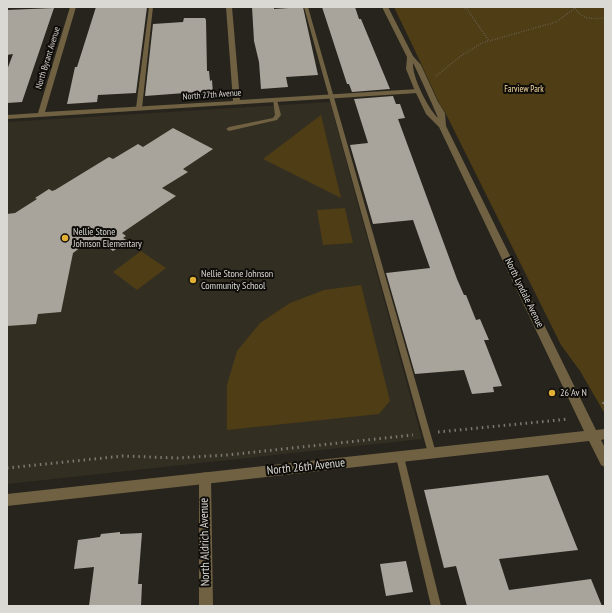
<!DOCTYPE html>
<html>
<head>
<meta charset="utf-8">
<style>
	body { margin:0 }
	#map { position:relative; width:612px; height:613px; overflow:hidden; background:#27241d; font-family:"PT Sans Narrow",sans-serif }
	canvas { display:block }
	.frame { position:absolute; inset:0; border:8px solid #dbd9d4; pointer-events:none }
</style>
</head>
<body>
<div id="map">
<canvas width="612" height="613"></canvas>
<div class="frame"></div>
</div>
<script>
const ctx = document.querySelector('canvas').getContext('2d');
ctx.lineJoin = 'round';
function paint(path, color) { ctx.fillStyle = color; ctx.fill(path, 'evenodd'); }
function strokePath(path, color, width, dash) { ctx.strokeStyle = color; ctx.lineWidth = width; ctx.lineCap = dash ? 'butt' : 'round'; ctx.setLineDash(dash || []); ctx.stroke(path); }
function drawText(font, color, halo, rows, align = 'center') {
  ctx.font = font + ' "PT Sans Narrow",sans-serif'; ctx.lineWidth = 4; ctx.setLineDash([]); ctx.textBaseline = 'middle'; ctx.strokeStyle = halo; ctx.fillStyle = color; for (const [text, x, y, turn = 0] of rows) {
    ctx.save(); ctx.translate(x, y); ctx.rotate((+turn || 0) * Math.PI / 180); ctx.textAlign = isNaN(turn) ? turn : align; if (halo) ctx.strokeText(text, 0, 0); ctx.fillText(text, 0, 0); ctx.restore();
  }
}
paint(new Path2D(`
	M330,102L422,439L7,484V122Z`), '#332e22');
paint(new Path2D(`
	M394,7H605V414L580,371L561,345L445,112L440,105L417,55Z
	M321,115L341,198L263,159Z
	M345,208L353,243L323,245L317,210Z
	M141,251L166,268L137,290L113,272Z
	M361,285L390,401L379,414L227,430V385L237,351L260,323L290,303L324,290Z`), '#4e3d15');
paint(new Path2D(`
	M96,7H147L136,93L98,95L97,102L67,104L75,67H77Z
	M252,7H274V9L303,7L318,75L286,77L288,87L261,89L259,62L254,41Z
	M322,7H355L359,19H361L390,89L352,92L349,84H347Z
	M54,8L22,102L7,103V70L13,54L7,55V10Z
	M184,18H205L206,20L207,71H209L210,81L212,80L213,94L185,96V93L145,96L153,24L183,22Z
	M393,96L396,104H400L405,118L398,119L457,279L464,295H466L476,320L480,319L489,340H484L502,386L493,387L494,392L472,394L464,370L415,374L386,273L430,268L413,220L373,224L350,145L368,143L354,99Z
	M173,128L213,149L183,169L188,172L162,188L176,196L122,233L126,236L123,238L128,241L113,251L105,245L102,247L96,242L93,243L89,241L73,253L61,312L38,314L36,324L7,326V214L15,213L37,199L35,198L49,189L52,191L55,190L109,157L113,159L138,144L143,147Z
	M548,475L578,550L499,559L509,590L591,579L602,606H467L456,566L444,568L424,490Z
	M120,532V534L142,533L138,584H142L141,606H89L94,567L74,569L78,540L100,537L101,534Z
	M406,561L413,592L386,596L380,564Z`), '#a8a49b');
strokePath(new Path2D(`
	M462,7L467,9L489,41
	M436,76L461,56L482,43L556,22L575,8C582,20 592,19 605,18`), '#7b7973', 1.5, [0.5, 2]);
strokePath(new Path2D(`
	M604,403L605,401`), '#7b7973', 2.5, [1, 3]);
strokePath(new Path2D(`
	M603,404L604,402
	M438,432L569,419
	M7,468L123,456L177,458L227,455L413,435`), '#7b7973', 3, [1.5, 4]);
paint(new Path2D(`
	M149,7H153L142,108L139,110L136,108Z
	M304,7H308L436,453L435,456L432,457L429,456L428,453Z
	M273,99L277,100L281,115L277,120L229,131L226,129L229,127L273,118L275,115Z
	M400,453L403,454L404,457L441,606H431L396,457L397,454Z`), '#6f6142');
paint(new Path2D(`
	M70,7H76L45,112L233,101L226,7H232L240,100L418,89L421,91L418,93L7,119V115L38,113Z
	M205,472L209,474L211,478L213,606H199V478L201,474Z`), '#6f6142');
paint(new Path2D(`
	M382,7H388L413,56L421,65L438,102L445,113L446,126L596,430L605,429V439L601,440L605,448V467L601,465L589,441L7,506V494L584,431L439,127L426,114L415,91L406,69L407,57ZM413,63C415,66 437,114 438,118C428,108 412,77 413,63Z`), '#6f6142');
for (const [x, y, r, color] of [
	[65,238,4,"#e0af34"],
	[193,280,4,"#e0af34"],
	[552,393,4,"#e0af34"]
]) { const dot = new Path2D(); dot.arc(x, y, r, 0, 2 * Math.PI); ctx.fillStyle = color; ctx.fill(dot); strokePath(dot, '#0f0d0a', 1.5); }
drawText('9px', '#dbd9d4', '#0f0d0a', [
	["North Byrant Avenue",48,58,-73],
	["North 27th Avenue",212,95,-4]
]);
drawText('9px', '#f8dca1', '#0f0d0a', [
	["Farview Park",524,89]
]);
drawText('10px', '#dbd9d4', '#0f0d0a', [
	["Nellie Stone",73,232],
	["Johnson Elementary",73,244],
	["Nellie Stone Johnson",201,274],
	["Community School",201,286],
	["26 Av N",560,393]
], 'left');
drawText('10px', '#dbd9d4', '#0f0d0a', [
	["North Lyndale Avenue",524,293,64]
]);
drawText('12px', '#dbd9d4', '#0f0d0a', [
	["North 26th Avenue",306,467,-6],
	["North Aldrich Avenue",205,542,-91]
]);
</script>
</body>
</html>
